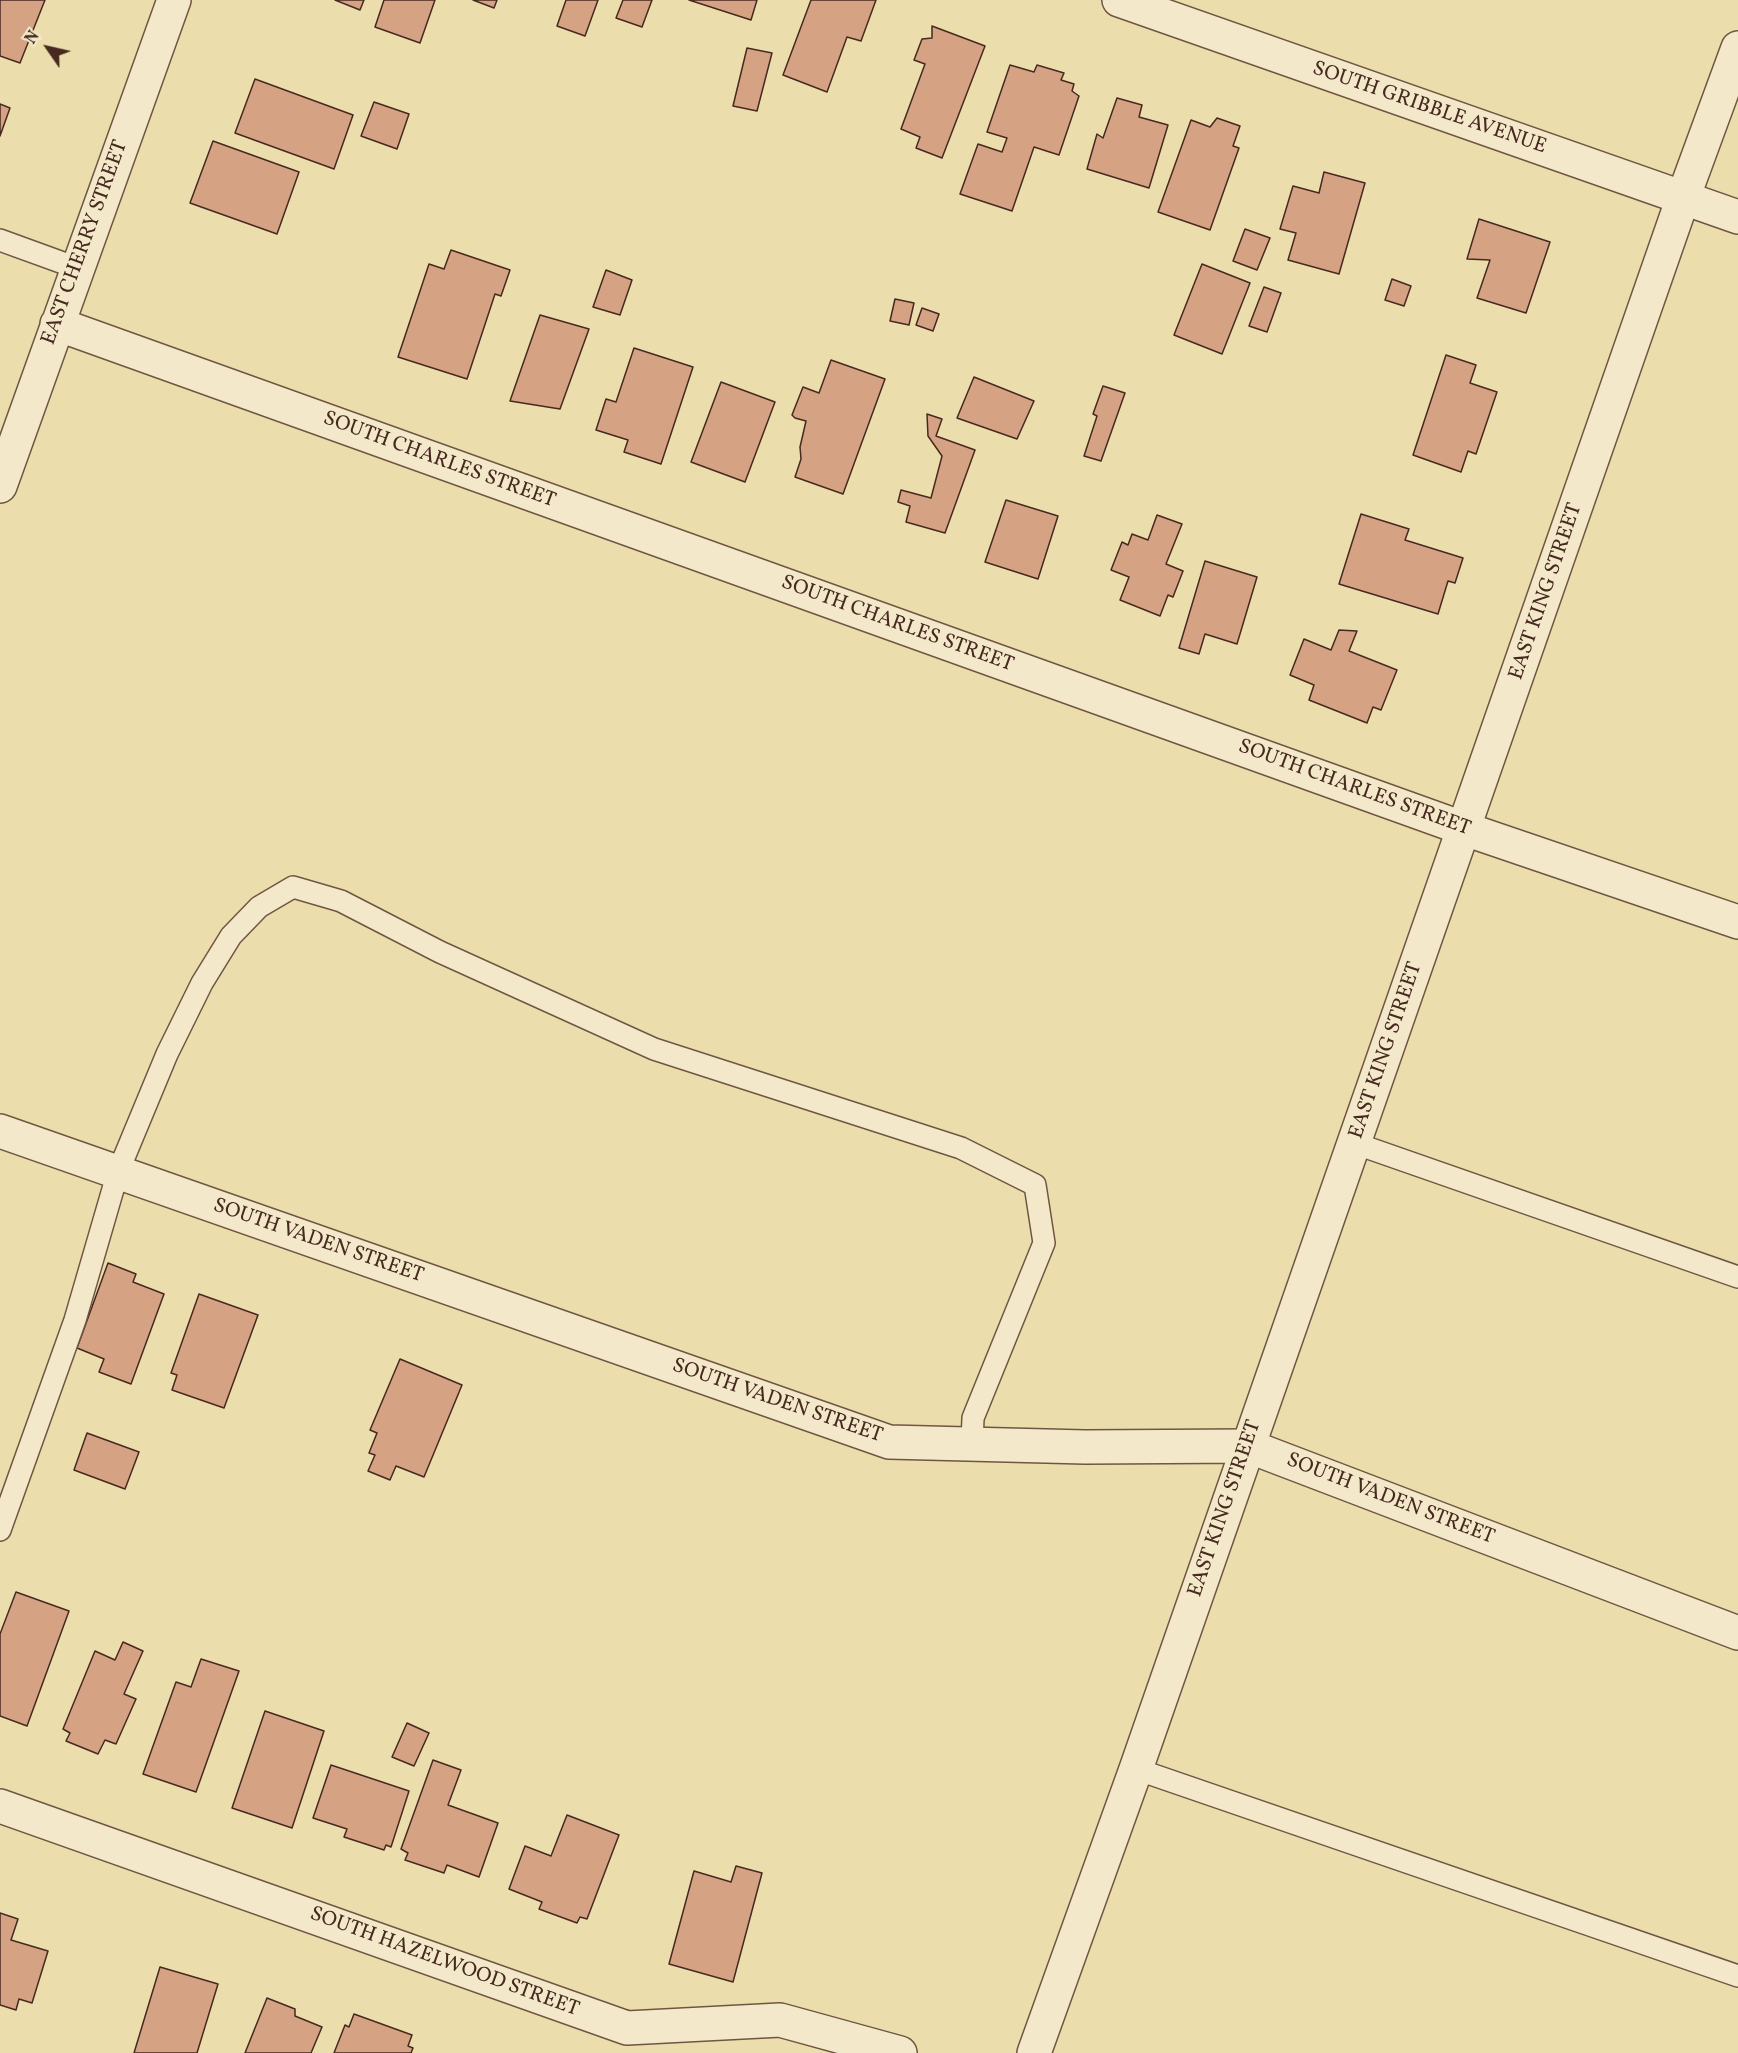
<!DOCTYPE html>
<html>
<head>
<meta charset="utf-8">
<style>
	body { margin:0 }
	#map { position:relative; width:1738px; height:2053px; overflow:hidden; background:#ecddad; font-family:Vollkorn,serif }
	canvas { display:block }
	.north { position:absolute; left:18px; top:18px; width:60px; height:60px; -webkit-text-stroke:4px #f3e9ca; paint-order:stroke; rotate:304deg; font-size:16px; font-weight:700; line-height:24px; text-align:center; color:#46291f }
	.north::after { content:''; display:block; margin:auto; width:21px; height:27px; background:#46291f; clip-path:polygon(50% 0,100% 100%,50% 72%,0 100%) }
</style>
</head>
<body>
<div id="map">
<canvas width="1738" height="2053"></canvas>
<div class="north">N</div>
</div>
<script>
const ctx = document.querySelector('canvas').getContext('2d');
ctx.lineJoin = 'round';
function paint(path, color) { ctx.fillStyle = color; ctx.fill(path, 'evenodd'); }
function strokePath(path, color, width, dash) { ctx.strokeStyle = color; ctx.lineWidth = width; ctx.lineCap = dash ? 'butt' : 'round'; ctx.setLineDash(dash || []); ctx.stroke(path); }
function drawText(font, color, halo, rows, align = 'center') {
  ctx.font = font + ' Vollkorn,serif'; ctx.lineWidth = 6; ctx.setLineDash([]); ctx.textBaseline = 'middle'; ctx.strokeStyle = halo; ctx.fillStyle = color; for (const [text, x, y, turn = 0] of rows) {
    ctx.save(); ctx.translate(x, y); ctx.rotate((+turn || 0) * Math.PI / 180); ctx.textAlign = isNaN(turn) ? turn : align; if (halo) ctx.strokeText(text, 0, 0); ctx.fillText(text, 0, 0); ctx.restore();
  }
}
const building = new Path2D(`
	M0,0H45L20,63L0,56Z
	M335,0H364L360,10Z
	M384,0H435L420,43L375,27Z
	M473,0H497L494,8Z
	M566,0H598L585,36L557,26Z
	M623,0H652L642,27L616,18Z
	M689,0H757L751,20Z
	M811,0H876L861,41L847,37L827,92L783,75Z
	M932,26L985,46L942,158L916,148L920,137L901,129L925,64L914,60L922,39L932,38Z
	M747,48L772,53L757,111L733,106Z
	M1010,65L1034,72L1037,65L1064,73L1061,80L1074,84L1072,91L1079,96L1059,155L1034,147L1012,211L960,194L978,144L1002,152L1007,138L987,132Z
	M255,79L353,115L334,169L235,133Z
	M1117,98L1142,105L1139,117L1168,125L1149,188L1087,169L1097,134L1103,138Z
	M374,102L409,114L397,149L361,136Z
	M0,104L10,108L0,136Z
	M1217,118L1240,126L1233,146L1239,148L1210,230L1158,212L1191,120L1210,127Z
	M213,141L299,172L277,234L190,203Z
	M1324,172L1365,183L1339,274L1288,260L1296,233L1280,229L1293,186L1319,193Z
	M1479,219L1550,242L1526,313L1477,298L1490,260L1467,259Z
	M1245,229L1270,238L1257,270L1233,261Z
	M451,250L510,270L501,296L495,294L467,379L398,357L429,264L444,269Z
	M1202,264L1250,283L1222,354L1174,335Z
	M606,270L632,280L620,315L593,307Z
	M1392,279L1411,286L1404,306L1385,300Z
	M1264,287L1281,293L1267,332L1249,326Z
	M895,299L914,303L909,325L890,321Z
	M922,308L939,314L933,331L916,325Z
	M540,315L589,329L560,409L510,401Z
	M634,348L693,367L661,464L624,452L628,440L596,430L606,399L616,402Z
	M1446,355L1476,365L1470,383L1497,392L1476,454L1468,451L1461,472L1413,455Z
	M831,360L885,379L843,494L795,477L801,459L800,447L806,421L795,418L792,415L803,387L819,393Z
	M974,377L1034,401L1017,439L957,418Z
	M721,382L775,402L745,482L691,462Z
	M1103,386L1125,393L1101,461L1084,456L1097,416L1093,414Z
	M927,414L942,419L936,436L975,450L945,533L906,522L910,506L898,502L901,490L931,498L942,456L928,436Z
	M1006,500L1058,516L1038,579L985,562Z
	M1361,514L1409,529L1405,540L1463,558L1455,583L1448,581L1438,614L1339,584Z
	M1157,515L1182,524L1166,564L1183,571L1173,597L1168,595L1160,616L1120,600L1129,577L1111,570L1122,542L1128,545L1132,534L1148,540Z
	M1205,561L1257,577L1237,644L1205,634L1199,654L1179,648Z
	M1339,630L1357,631L1349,651L1397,670L1381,710L1373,707L1367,723L1309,700L1314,685L1290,675L1304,639L1331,650Z
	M108,1263L136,1274L133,1282L164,1294L131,1384L99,1372L104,1359L77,1348Z
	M199,1294L258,1315L224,1408L172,1390L177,1375L171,1373Z
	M400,1359L462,1385L424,1477L396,1466L390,1480L368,1471L375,1455L369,1453L377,1433L370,1430Z
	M87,1433L139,1452L125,1489L74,1470Z
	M16,1592L69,1611L27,1726L0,1716V1634Z
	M123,1642L143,1651L124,1694L136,1699L116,1744L105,1740L98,1754L66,1741L70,1733L63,1729L95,1651L115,1660Z
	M201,1659L239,1671L196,1792L143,1774L176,1682L191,1687Z
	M265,1711L324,1731L292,1828L232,1808Z
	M407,1723L429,1733L414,1766L392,1757Z
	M433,1760L461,1770L448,1805L498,1823L479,1877L447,1865L444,1873L405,1860L408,1853L401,1849Z
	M331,1765L409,1791L391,1847L386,1845L384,1850L344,1837L347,1829L313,1818Z
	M567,1815L619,1835L587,1919L580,1917L577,1923L539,1909L542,1902L509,1889L525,1846L551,1856Z
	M736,1866L762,1873L733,1982L669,1964L694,1871L731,1882Z
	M0,1913L18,1919L11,1940L48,1951L32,2003L19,1999L16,2010L0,2005Z
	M160,1967L218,1984L197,2053H134Z
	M267,1998L295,2009V2016L322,2027L311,2053H245Z
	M354,2014L412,2035L408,2046L413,2048L411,2053H334L345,2025L349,2027Z`);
paint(building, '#d6a284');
strokePath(building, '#46291f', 1.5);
const service = new Path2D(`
	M0,240L77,268
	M1354,1143L1738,1277
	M0,1530L75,1320L118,1172L167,1054L202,983L231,936L259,907L293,887L341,901L440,952L654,1049L961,1148L1035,1185L1044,1243L973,1418L972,1444
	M1136,1769L1738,1976`);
const minor = new Path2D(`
	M1119,0L1738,217
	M57,324L1465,829L1738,922
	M0,486L174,0
	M0,1131L889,1442L1085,1447L1248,1446L1738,1633
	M0,1806L627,2028L780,2020L900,2053`);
const tertiary = new Path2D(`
	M1034,2053L1136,1769L1683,198L1738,48`);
strokePath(service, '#705642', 24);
strokePath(minor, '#705642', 36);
strokePath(tertiary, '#705642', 36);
strokePath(service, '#f3e9ca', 21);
strokePath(minor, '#f3e9ca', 33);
strokePath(tertiary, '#f3e9ca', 33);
drawText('21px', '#46291f', '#f3e9ca', [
	["SOUTH GRIBBLE AVENUE",1429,109,19],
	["EAST CHERRY STREET",86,243,-70],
	["SOUTH CHARLES STREET",439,461,20],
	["EAST KING STREET",1547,592,-71],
	["SOUTH CHARLES STREET",897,625,20],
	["SOUTH CHARLES STREET",1354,789,20],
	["EAST KING STREET",1387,1051,-71],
	["SOUTH VADEN STREET",318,1242,19],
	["SOUTH VADEN STREET",777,1402,19],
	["SOUTH VADEN STREET",1390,1500,21],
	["EAST KING STREET",1226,1509,-71],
	["SOUTH HAZELWOOD STREET",444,1963,20]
]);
</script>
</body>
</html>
